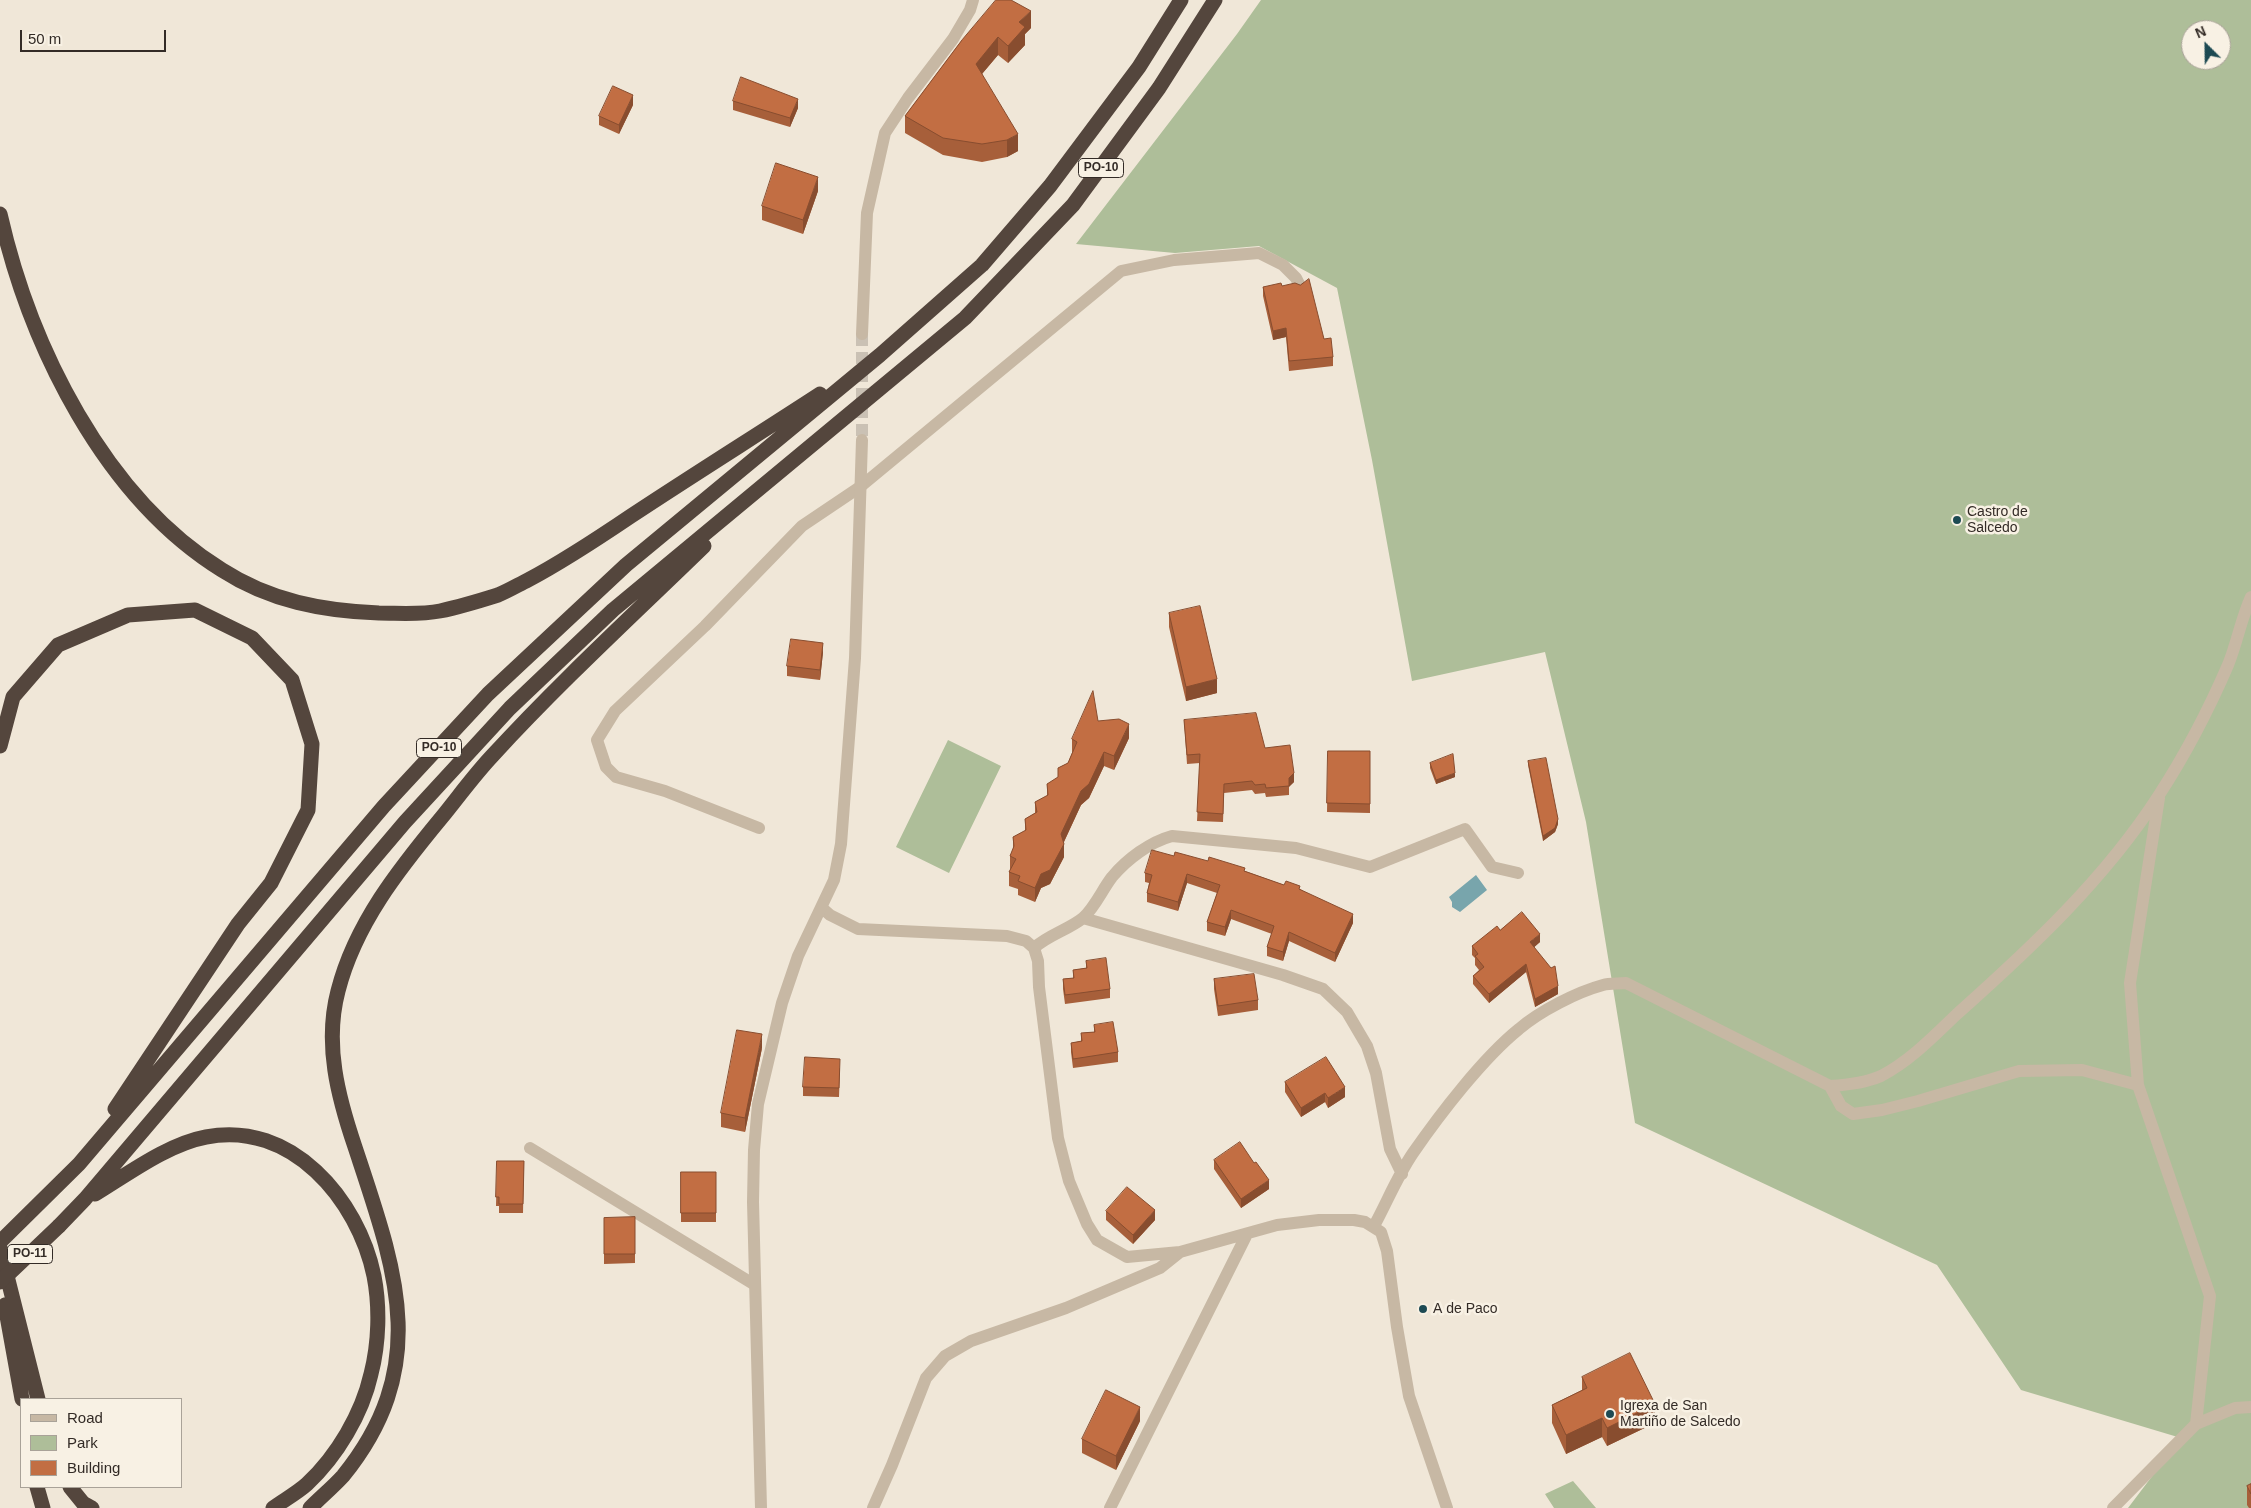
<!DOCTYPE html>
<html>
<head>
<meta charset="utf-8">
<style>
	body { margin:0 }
	#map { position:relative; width:2251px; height:1508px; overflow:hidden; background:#f0e7d8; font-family:Arial,sans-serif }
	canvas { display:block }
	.legend { position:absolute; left:20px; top:1398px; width:162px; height:90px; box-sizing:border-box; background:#f8f1e4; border:1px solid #a9a298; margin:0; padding:6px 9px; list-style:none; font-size:15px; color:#332b26 }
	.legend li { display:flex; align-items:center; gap:10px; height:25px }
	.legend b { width:25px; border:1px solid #a9a298 }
	.north { position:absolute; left:2181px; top:20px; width:50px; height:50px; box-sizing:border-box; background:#f8f1e4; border:1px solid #a9a298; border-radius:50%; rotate:337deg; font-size:14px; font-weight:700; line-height:20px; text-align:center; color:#332b26 }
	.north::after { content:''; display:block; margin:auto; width:18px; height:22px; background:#1d4a53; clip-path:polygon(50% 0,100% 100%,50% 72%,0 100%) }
	.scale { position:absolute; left:20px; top:30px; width:146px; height:22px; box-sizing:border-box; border:2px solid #332b26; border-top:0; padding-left:6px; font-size:15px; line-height:18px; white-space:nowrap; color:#332b26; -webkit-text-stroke:4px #f8f1e4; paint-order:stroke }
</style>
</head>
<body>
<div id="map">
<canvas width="2251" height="1508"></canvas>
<ul class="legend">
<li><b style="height:6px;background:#c7b8a4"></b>Road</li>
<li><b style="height:14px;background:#aebe99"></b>Park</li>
<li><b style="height:14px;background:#c26e43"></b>Building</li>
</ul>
<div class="north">N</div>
<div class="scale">50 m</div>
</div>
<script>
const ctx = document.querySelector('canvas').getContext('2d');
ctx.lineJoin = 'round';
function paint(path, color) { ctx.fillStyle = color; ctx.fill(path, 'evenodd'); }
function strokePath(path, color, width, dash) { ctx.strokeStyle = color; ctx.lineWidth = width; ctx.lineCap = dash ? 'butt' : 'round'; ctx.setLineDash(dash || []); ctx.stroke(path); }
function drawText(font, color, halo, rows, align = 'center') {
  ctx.font = font + ' Arial,sans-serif'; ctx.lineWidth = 5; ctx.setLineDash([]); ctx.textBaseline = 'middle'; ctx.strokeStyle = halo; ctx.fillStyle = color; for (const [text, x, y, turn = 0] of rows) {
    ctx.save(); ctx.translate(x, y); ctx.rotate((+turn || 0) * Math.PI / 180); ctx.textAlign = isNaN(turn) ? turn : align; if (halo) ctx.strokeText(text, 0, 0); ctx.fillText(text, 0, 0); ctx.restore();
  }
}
paint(new Path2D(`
	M1261,0H2251V1508H2128L2181,1438L2021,1390L1937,1265L1635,1123L1586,822L1545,652L1412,681L1372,460L1337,288L1259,246L1175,253L1076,244L1237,34ZM2191,30H2221V60H2191Z
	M948,740L1001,766L949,873L896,847Z
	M1573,1481L1596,1508H1554L1545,1494Z`), '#aebe99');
paint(new Path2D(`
	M1476,875L1487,890L1460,912L1452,907V902L1449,897Z`), '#78a5ac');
strokePath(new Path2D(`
	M862,334V440`), '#cac1b4', 12, [12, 6]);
strokePath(new Path2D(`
	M759,828L665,791L616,777L606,767L597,740L615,711L705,626L802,526L860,487L1121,271L1174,260L1259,253L1283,265L1296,278L1300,286
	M822,908L830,915L858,929L1007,936L1026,941L1034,948L1038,961L1039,987L1058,1138L1069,1181L1087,1224L1097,1240L1127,1257L1180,1252L1277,1225L1319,1220H1354L1365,1222L1381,1232L1387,1251L1397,1327L1409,1396L1447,1508
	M1083,918L1283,975L1323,989L1347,1012L1367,1046L1376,1073L1390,1149L1402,1174
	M1034,948C1048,935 1068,930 1083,918C1095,907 1102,890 1112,877C1127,859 1150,842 1172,836L1296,848L1370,867L1465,829L1492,867L1518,873
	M2138,1085L2130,983L2159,798
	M1830,1086L1841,1106L1853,1114L1882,1110L1918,1101L2019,1071L2082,1070L2138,1085L2210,1296L2196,1424L2113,1508
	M530,1148L755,1285
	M1374,1226C1387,1202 1398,1175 1413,1153C1440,1114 1483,1058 1519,1029C1540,1011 1577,992 1603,985C1610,983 1618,984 1626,983L1830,1086C1847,1085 1865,1083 1881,1076C1910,1061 1934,1036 1957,1014C2031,948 2105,879 2159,795C2185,755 2209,709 2228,665C2237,643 2241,619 2251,597
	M2196,1424L2235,1408L2251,1407
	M873,1508L892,1465L926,1378L945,1356L971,1341L1066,1308L1160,1268L1180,1252
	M1110,1508L1247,1234`), '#c7b8a4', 12);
strokePath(new Path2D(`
	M862,334L867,213L885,133L908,98L953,39L970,10L973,0
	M761,1508L753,1202L754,1150L758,1104L782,1003L798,956L834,880L841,844L855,658L862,440`), '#c7b8a4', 12);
strokePath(new Path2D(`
	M0,214C30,346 104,497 222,570C270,601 323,611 379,613C399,613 420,615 440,611C459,607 479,601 498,595C508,591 518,585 528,580C564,561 597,539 631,516C693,475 757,435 820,394
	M0,746L13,697L58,645L128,615L195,610L252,638L292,680L312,744L308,810L271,883L238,924L115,1109
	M95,1194C128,1174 168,1144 206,1137C291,1120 358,1199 374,1276C380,1307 379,1343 371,1374C362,1414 337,1456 307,1484C297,1493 284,1500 273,1508
	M59,1226L85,1199L405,822L510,708L613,610L965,318L1073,205L1159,88L1215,0
	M0,1242L79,1164L384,806L488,694L626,565L880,355L982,265L1050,186L1139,67L1181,0
	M0,1248L38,1399
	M5,1305L22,1399
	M37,1487L43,1508
	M70,1487L83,1503L92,1508
	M310,1508C321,1497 333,1487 343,1476C433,1365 395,1268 355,1147C338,1097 324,1044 338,991C355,924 399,869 442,817C459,796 475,774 493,755C560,682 633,615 704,546`), '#54463d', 15);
strokePath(new Path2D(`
	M0,1282L59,1226`), '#54463d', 15);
paint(new Path2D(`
	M1031,28L1025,34V45L1008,63L998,55L982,74L1018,151L1007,157L982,162L943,155L905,133V116L962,40Z
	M733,101L798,108L790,127L733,110Z
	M633,105L619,134L599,125V116Z
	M818,191L803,234L762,220V206Z
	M1282,286L1324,339L1333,357V366L1289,371L1286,337L1273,340L1263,296V287Z
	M1169,613L1217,693L1186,701L1169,627Z
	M823,652L820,680L787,676V666Z
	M1184,720L1265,748L1294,782L1289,786V795L1266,797L1265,793L1255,794L1252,790L1224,793L1223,822L1197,821L1200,763L1187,764Z
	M1098,721L1129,738L1114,770L1104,766L1089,798L1081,805L1064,842V857L1050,884L1041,888L1035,902L1018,895V889L1009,886V872L1010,870V856L1013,849V837L1025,831V819L1035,813V802L1047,796V784L1058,778V768L1068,763L1072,753V739Z
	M1328,751H1370V813L1327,812Z
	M1528,761L1558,824L1555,832L1543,841L1528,765Z
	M1430,763L1455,777L1436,784L1430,768Z
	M1174,856L1245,871L1284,885L1300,889L1353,923L1335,962L1289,941L1283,961L1267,956V947L1272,934L1231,919L1225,936L1207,931V922L1217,893L1187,883L1178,911L1147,902V893L1149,883L1145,882V873Z
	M1500,930L1540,942L1534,947L1558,994L1535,1007L1526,972L1489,1003L1473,984V976L1479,970L1475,965V958L1472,955V946Z
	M1086,961L1110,989V998L1065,1004L1063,989V979L1073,978V970L1086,968Z
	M1214,979L1258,1000V1010L1218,1016L1214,989Z
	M1094,1025L1118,1052V1062L1073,1068L1071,1052V1043L1081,1041V1033L1094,1032Z
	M762,1048L745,1132L721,1127V1113Z
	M840,1068L839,1097L803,1096V1087Z
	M1285,1082L1345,1097L1328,1108L1325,1102L1301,1117L1285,1092Z
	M1214,1160L1269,1189L1241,1208L1214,1169Z
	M497,1161H524L523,1213H499V1206H496Z
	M681,1172H716V1222H681Z
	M1106,1211L1155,1220L1133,1244L1106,1220Z
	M635,1217V1263L604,1264V1218Z
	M1582,1377L1655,1423L1607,1446L1602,1437L1566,1454L1552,1423V1405L1582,1390Z
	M1140,1421L1116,1470L1082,1453V1439Z
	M2251,1484V1508H2249L2247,1505V1486Z`), '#a75f3a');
paint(new Path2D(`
	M1031,11V28L1025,34V45L1008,63V46L1019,22Z
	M998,37V55L976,81V64Z
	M633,95V105L619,134V125Z
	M798,99V108L790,127V118Z
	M1018,134V151L1007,157V140Z
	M818,177V191L803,234V220Z
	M1286,328V337L1273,340V331Z
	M823,643V652L820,680V670Z
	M1217,679V693L1186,701V687Z
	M1129,724V738L1114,770V756Z
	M1104,752V766L1089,798L1081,805L1061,848V834L1081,791Z
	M1294,773V782L1289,787V778Z
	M1455,773V777L1436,784V780Z
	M1558,819V824L1555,832L1543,841V836Z
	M1064,844V857L1050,884L1041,888L1035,902V888L1041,874Z
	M1187,874V883L1178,911V902Z
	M1231,910V919L1225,936V927Z
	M1353,914V923L1335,962V953Z
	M1289,932V941L1283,961V952Z
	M1540,934V942L1530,951V942Z
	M1526,964V972L1489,1003V994Z
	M1558,986V994L1535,1007V999Z
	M762,1034V1048L745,1132V1118Z
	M1345,1087V1097L1328,1108V1098Z
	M1325,1093V1102L1301,1117V1108Z
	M1269,1180V1189L1241,1208V1199Z
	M1155,1210V1220L1133,1244V1235Z
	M1655,1404V1423L1607,1446V1428Z
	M1140,1407V1421L1116,1470V1456Z
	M1602,1418V1437L1566,1454V1435Z`), '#884d2f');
const building = new Path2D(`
	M996,0H1011L1031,11L1019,22L1025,27L1008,46L998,37L976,64L1018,134L1007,140L982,144L943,138L905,116L962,40Z
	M741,77L798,99L790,118L733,101Z
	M613,86L633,95L619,125L599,116Z
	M776,163L818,177L803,220L762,206Z
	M1309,279L1324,339L1331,338L1333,357L1289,361L1286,328L1273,331L1263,287L1281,283L1282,286L1295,283L1300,285Z
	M1200,606L1217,679L1186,687L1169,613Z
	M791,639L823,643L820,670L787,666Z
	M1093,691L1098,721L1119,719L1129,724L1114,756L1104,752L1089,784L1081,791L1061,834L1064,844L1050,870L1041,874L1035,888L1018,881L1020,876L1009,872L1016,859L1010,856L1014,846L1013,837L1026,830L1025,819L1037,812L1035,802L1048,795L1047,784L1058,777V768L1068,763L1077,742L1072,739Z
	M1256,713L1265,748L1290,745L1294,773L1289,778V786L1266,788L1265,784L1255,785L1252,781L1224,784L1223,814L1197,812L1200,754L1187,755L1184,720Z
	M1328,751H1370V804L1327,803Z
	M1453,754L1455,773L1436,780L1430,763Z
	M1546,758L1558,819L1555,828L1543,836L1528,761Z
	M1152,850L1174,856L1175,852L1208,861L1209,857L1245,868L1244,871L1284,885L1286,881L1300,886L1299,889L1353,914L1335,953L1289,932L1283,952L1267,947L1274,926L1231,910L1225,927L1207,922L1220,885L1187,874L1178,902L1147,893L1152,875L1145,873Z
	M1522,912L1540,934L1530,942L1551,968L1555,966L1558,986L1535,999L1526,964L1489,994L1473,976L1484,967L1475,956L1478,954L1472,946L1497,926L1500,930Z
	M1106,958L1110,989L1065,995L1063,979L1074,978L1073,970L1087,968L1086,961Z
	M1254,974L1258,1000L1218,1006L1214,979Z
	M1113,1022L1118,1052L1073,1059L1071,1043L1082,1041L1081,1033L1095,1032L1094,1025Z
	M737,1030L762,1034L745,1118L721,1113Z
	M805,1057L840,1059L839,1088L803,1087Z
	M1326,1057L1345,1087L1328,1098L1325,1093L1301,1108L1285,1082Z
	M1240,1142L1254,1163L1256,1162L1269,1180L1241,1199L1214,1160Z
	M497,1161H524L523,1204H499V1197H496Z
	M681,1172H716V1213H681Z
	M1127,1187L1155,1210L1133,1235L1106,1211Z
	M635,1217V1254H604V1218Z
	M1630,1353L1655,1404L1607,1428L1602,1418L1566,1435L1552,1405L1587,1388L1582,1377Z
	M1106,1390L1140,1407L1116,1456L1082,1439Z
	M2251,1484V1494L2247,1486Z`);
paint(building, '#c26e43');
strokePath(building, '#884d2f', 1);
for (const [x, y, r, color] of [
	[1957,520,5,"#1d4a53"],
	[1423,1309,5,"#1d4a53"],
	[1610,1414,5,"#1d4a53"]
]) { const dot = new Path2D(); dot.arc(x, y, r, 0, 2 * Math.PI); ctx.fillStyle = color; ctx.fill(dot); strokePath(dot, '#f8f1e4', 2); }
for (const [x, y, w] of [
	[1101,168,45],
	[439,748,45],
	[30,1254,45]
]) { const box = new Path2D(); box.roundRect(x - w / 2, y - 9.5, w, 19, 4); ctx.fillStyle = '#f8f1e4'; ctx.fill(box); strokePath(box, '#332b26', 1); }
drawText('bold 12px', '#332b26', null, [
	["PO-10",1101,168],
	["PO-10",439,748],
	["PO-11",30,1254]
]);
drawText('14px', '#332b26', '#f8f1e4', [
	["Castro de",1967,512],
	["Salcedo",1967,528],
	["A de Paco",1433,1309],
	["Igrexa de San",1620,1406],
	["Martiño de Salcedo",1620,1422]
], 'left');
</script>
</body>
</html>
